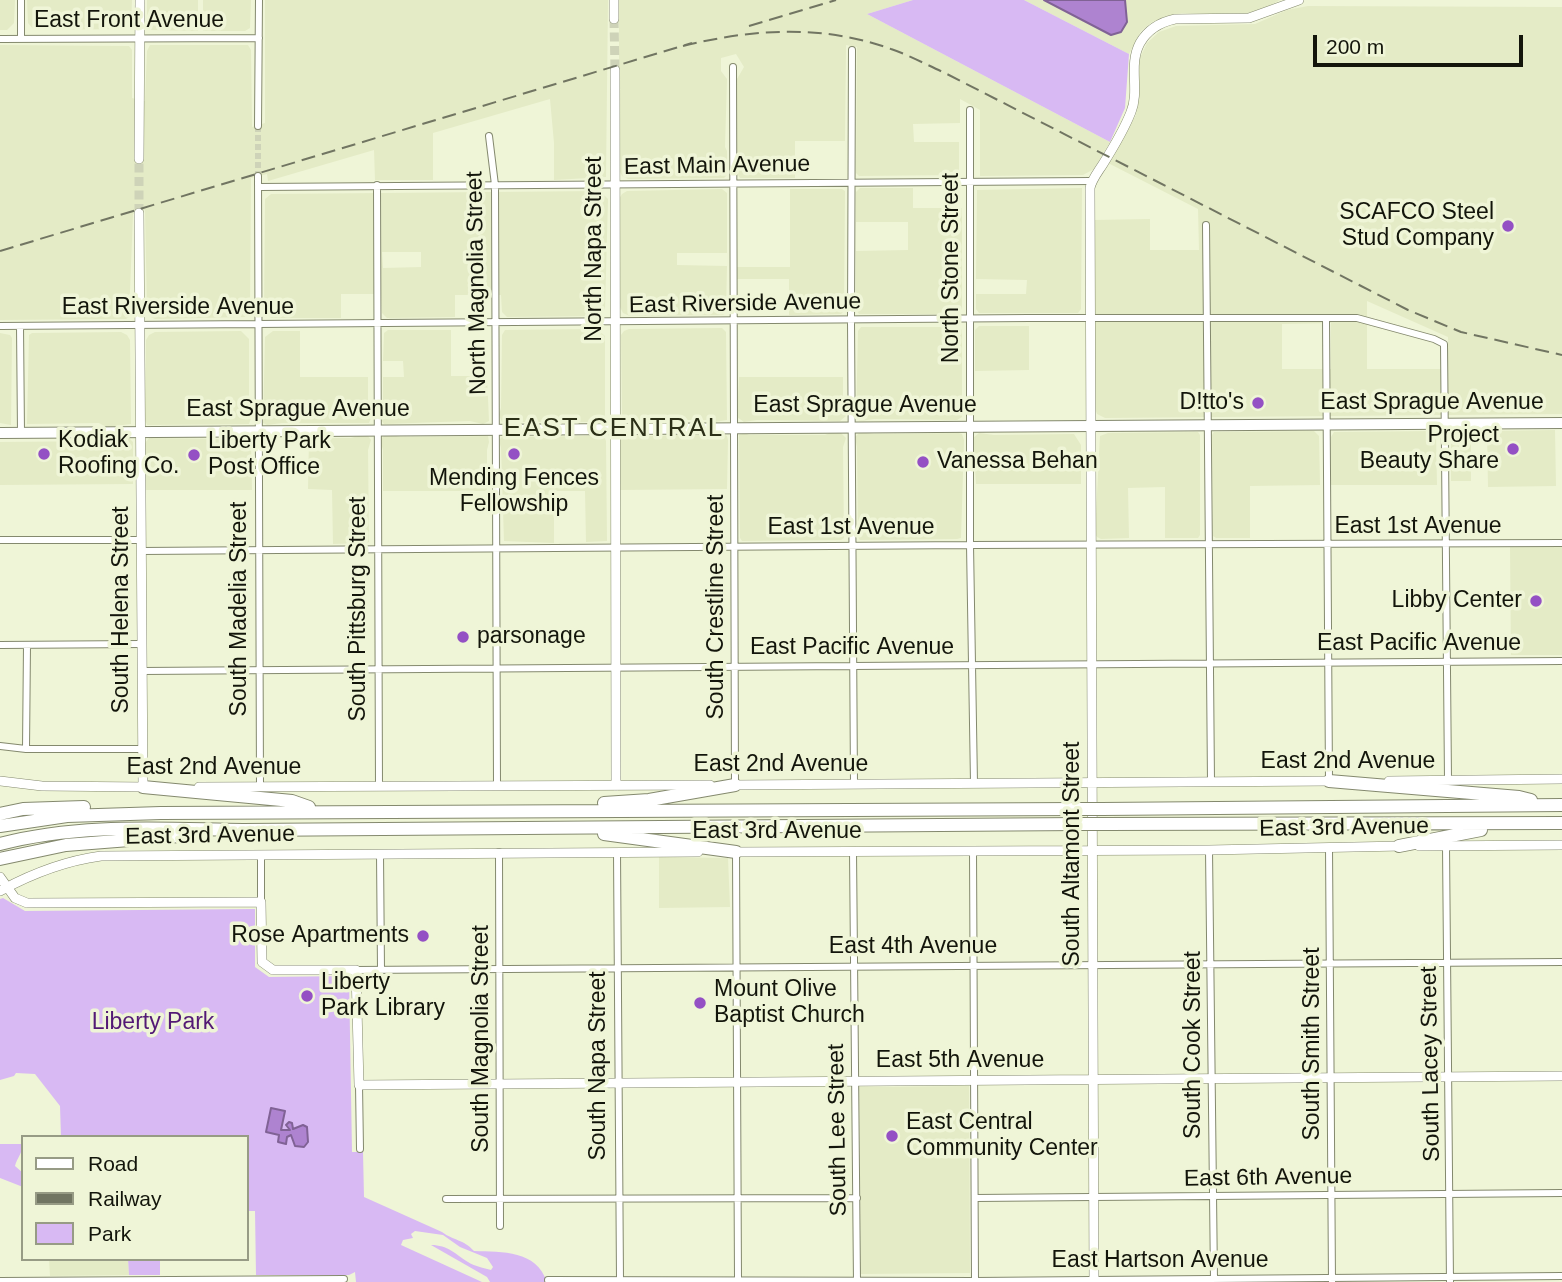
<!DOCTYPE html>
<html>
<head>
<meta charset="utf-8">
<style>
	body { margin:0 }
	#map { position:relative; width:1562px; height:1282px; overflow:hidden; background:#eff5d7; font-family:Helvetica,sans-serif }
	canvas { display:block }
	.legend { position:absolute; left:21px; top:1135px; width:228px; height:126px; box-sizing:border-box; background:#eff5d7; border:2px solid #979b85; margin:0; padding:9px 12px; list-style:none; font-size:21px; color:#13150b }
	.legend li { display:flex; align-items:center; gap:14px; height:35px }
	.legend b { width:35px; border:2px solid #979b85 }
	.scale { position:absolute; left:1313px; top:35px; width:210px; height:32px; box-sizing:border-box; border:4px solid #13150b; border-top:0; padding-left:9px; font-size:21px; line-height:24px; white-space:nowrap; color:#13150b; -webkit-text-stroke:5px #eff5d7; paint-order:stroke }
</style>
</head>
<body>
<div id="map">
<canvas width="1562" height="1282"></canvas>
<ul class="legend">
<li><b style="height:9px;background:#fff"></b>Road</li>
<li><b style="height:9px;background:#717562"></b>Railway</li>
<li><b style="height:19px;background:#d8b9f3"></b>Park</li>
</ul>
<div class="scale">200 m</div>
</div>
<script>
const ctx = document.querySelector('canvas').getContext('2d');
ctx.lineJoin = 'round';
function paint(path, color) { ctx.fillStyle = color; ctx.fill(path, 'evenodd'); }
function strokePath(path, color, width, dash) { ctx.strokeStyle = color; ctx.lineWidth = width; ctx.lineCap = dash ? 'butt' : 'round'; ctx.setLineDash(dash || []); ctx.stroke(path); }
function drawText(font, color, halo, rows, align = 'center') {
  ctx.font = font + ' Helvetica,sans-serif'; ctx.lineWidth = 7; ctx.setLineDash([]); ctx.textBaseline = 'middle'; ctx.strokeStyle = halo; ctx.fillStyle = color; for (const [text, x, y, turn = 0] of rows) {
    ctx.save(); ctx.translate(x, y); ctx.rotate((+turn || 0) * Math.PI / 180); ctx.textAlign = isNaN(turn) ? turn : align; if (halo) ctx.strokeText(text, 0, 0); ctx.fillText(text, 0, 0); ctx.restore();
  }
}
paint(new Path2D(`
	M0,0H15L14,23L7,30H0Z
	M27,0H132L131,26L127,29L34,30L28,23Z
	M147,0H198V31L150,30L147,24Z
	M203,0H251L250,28L245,31H203Z
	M265,0H608L606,177L554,180V143L550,99L433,133V180H375L374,150L268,181L267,174L251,178L250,310L245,317L155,319L149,316L147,311L145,210L133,214L129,317L126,319L0,320V45L129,46L132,50V98L145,101L147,51L150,45H248L251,50L252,127L265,123Z
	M619,0H913L867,14L1110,142L1094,169L1083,175L980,176V110L960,99V123L913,124L914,142H959V175L859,176L856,173L857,47L846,45L845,141H795V178H740L737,174V79L744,67L736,54L721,58V71L727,79L725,147L727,151V175L724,178L628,179L622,176L619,170Z
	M1024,0H1280L1265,8L1244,14L1182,13L1166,16L1152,22L1141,31L1129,54Z
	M1308,6L1562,7V414L1105,418L1097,414L1095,409L1093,220L1150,219V250H1199L1198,209L1108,163L1136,115L1139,60L1147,43L1159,32L1176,26L1255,24L1287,10ZM1367,301L1448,337V369H1367ZM1331,323V369H1282V324Z
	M860,188H913V208H962V309L957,314H859L856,310V251L908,250V222H856V192Z
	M1082,188L1081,309L1078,313H979L976,309V294H1026L1027,280L976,279L977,190Z
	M722,189L727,193V253H677V265L727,266L726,313L723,315L630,316L623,313L620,307L619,199L622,194L627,191Z
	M790,189H842L845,191L844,311L841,314L789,315V279H737V267H790Z
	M600,191L608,199L605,309L598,316L507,317L502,312L501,295H455V317L387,318L382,313L381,294H341V318H272L267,316L264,311L265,199L271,194ZM382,252H421V267L383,268Z
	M979,326H1029V370L975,371V330Z
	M861,327H959L962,330V417L957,420L874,419L860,421L856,419L858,331Z
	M722,328L726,332L727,420L715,422L708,420H640L633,423L622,420L621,335L624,331L629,329Z
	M597,329L605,336V417L603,422H502L499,415L501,408L502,335L505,330Z
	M451,330V376H487L489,421L483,424L470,421L384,424L380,418L383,409V377H404L403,361H383L384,333L388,330Z
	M241,331L249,339V410L251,418L249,424L147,425L145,420L146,340L149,335L155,332Z
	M300,331V377H368V409L371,418L369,423H282L267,425L263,423L265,337L273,331Z
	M121,332L127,335L130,340L131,424L106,427L99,423L27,424L29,335L32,333Z
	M0,333L10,335L12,338L11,425L0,423Z
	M739,377H843V407L846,416L840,421L757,420L744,422L737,417Z
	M1453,430L1471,432V481H1451V433Z
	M1555,430L1556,486L1488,487L1487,431Z
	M1314,431L1319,436L1320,485L1250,486V538H1216L1213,536L1212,435L1214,432Z
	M1434,431L1436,433L1437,485H1331V437L1334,432Z
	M832,432H840L846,438L843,447L844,538L841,540L742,541L740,538L739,435L745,433L749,435H825Z
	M860,432L874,434L959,433L962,434L964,440L961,538L957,539L860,540L858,537L857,447L855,437Z
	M1198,432L1200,435V535L1198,538H1165V487L1128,488L1129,538L1101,539L1097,537L1095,533L1100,436L1108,433Z
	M721,433L727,436L728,440L727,489L619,490L620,438L625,434L654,436Z
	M979,433L994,435L1074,434L1081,445V484H976L973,438Z
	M505,434L519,437L586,436L595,434L604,436L606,441L607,541L586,542L585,491H554V543L504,541L501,448L499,440Z
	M393,435L400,437L488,436L489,442L487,450V491H383V450L380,440L384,436Z
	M239,436H246L251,440L252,490H145V443L149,438L230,439Z
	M358,436H368L371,440L368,450L369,542L366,543L333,544L332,490L308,489L309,438H351Z
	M128,437L133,442V484L0,485V442L113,441Z
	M1510,547H1562V655H1511Z
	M659,857L728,858L730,907L659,908Z
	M969,1086L970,1273L861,1274L859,1087Z
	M49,1259H128L129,1275L50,1276Z`), '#e4ebc6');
paint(new Path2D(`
	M913,0H1024L1129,54L1125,108L1110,142L867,14Z
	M3,898L25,911L255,909V967L269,977L349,976L352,1152H363L364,1197L442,1232C454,1241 463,1239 474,1251C503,1252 536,1250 547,1282H490L487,1277L431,1245C448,1245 455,1254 468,1262C474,1266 484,1268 491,1270L493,1267L487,1258L460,1247L443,1235L415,1231L411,1234L413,1238L403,1240L401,1245L482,1282H356L355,1272L349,1275H256L255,1211H247V1137H61L60,1106L35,1074L16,1073L14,1076L0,1080V899Z
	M0,1144H23C23,1152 17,1158 15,1166L23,1173V1187L0,1178Z
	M128,1259H160V1275H129Z`), '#d8b9f3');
const water = new Path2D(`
	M1044,0H1125L1127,22L1121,32L1111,35Z
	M271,1108L285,1111L281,1130H290L286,1125L289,1122L292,1123L293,1129L303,1125L307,1127L308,1142L304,1147L295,1146L291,1135L287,1137L286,1144L278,1142L279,1135L266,1132Z`);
paint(water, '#ae83d0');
strokePath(water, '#806295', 2);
strokePath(new Path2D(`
	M258,126V176`), '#ced3b8', 6, [6, 3]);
strokePath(new Path2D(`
	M614,19L615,70
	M139,213V159`), '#ced3b8', 9, [9, 4.5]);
const street = new Path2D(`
	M0,39L259,38
	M21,39V0
	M852,50L851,321L854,784
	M733,67L735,785
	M970,110V545L974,783
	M258,126L259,0
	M489,136L495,185L497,786
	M258,176L260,787
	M377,185L379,787
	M259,187L1091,181
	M1206,225L1211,782
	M1326,318L1329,781
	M0,326L1029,318H1357L1434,339L1444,344L1448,780
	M20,326L21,433
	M0,540H141
	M141,551L970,545L1562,543
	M0,645L141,644
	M142,671L1562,661
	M0,746L26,749H142
	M26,749L27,645
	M1446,846L1450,1282
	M1329,847L1332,1282
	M973,850L975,1282
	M1209,850L1214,1280
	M853,851L857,1282
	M499,852L500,1226
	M617,852L620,1280
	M736,852L738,1281
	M261,854V902
	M380,854L381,970
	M356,970L1562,962
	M359,1085L360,1149
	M975,1198L1562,1193
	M446,1199L857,1198
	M548,1280L975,1281L1562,1276
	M0,1281L344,1279`);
const secondary = new Path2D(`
	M614,0V19
	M615,70L616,786
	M139,159L140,0
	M139,213L143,787
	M0,781L42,786L146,787
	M1389,781L1562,779
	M731,785L1333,781
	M199,787L710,785
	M1419,846L1562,845
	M730,852L1209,850L1402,846
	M0,877L15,898L27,903L261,902L262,962L273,970H356L359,1085L1562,1076
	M0,891C33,873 64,861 101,856L698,852
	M1094,1282L1090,188C1092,179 1098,172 1103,164C1113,148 1124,130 1131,112C1140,90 1128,65 1140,43C1148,29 1161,22 1175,19L1249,18L1299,0`);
const primary = new Path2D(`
	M0,433L1562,423`);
const highway = new Path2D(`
	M1329,781L1519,797L1531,800
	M143,787L292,801L309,807
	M604,803L649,800L735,785
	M1102,809L1562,805
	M0,814L23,809L84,807
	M1102,824L1562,823
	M0,826L67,816L161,813L1080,809
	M604,834L736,852
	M0,844C79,823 162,829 243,830L1080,824
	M1399,846L1481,830
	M0,859L66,845L180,836`);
strokePath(street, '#84896e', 8);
strokePath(secondary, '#84896e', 10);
strokePath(primary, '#84896e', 12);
strokePath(highway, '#84896e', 14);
strokePath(street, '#fff', 6);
strokePath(secondary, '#fff', 9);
strokePath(primary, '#fff', 10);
strokePath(highway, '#fff', 12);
strokePath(new Path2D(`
	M749,26L836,0
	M683,46C752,29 822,24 891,49C909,55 927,65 945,73L1408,310L1461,332L1562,355
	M0,251L692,43`), '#717562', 2, [14, 7]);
const highwayBridge = new Path2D(`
	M1080,809H1102
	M1080,824H1102`);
strokePath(highwayBridge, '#84896e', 14, []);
strokePath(highwayBridge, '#fff', 12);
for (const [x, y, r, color] of [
	[1508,226,7,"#9450c4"],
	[1258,403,7,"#9450c4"],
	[1513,449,7,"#9450c4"],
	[44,454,7,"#9450c4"],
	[514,454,7,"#9450c4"],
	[194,455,7,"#9450c4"],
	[923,462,7,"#9450c4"],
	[1536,601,7,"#9450c4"],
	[463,637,7,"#9450c4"],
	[423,936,7,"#9450c4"],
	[307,996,7,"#9450c4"],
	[700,1003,7,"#9450c4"],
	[892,1136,7,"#9450c4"]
]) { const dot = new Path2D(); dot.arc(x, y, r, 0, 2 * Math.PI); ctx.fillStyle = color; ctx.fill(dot); strokePath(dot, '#eff5d7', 2.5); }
drawText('23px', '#13150b', '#eff5d7', [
	["East Front Avenue",129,21],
	["East Main Avenue",717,166,-1],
	["North Napa Street",595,249,-90],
	["North Stone Street",952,268,-90],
	["North Magnolia Street",477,283,-91],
	["East Riverside Avenue",745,304,-1],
	["East Riverside Avenue",178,308],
	["East Sprague Avenue",1432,403],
	["East Sprague Avenue",865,406],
	["East Sprague Avenue",298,410],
	["East 1st Avenue",1418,527],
	["East 1st Avenue",851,528],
	["South Crestline Street",717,607,-90],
	["South Madelia Street",240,609,-90],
	["South Pittsburg Street",359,609,-90],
	["South Helena Street",122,610,-90],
	["East Pacific Avenue",1419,644],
	["East Pacific Avenue",852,648],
	["East 2nd Avenue",1348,762],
	["East 2nd Avenue",781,765],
	["East 2nd Avenue",214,768],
	["East 3rd Avenue",1344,828,-1],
	["East 3rd Avenue",777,832],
	["East 3rd Avenue",210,836,-1],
	["South Altamont Street",1073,854,-90],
	["East 4th Avenue",913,947],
	["South Magnolia Street",482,1039,-90],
	["South Smith Street",1313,1044,-90],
	["South Cook Street",1194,1045,-90],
	["East 5th Avenue",960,1061],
	["South Lacey Street",1431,1064,-91],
	["South Napa Street",599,1066,-90],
	["South Lee Street",838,1130,-91],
	["East 6th Avenue",1268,1178,-1],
	["East Hartson Avenue",1160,1261]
]);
drawText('23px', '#13150b', '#eff5d7', [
	["SCAFCO Steel",1494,213,"right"],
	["Stud Company",1494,239,"right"],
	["D!tto's",1244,403,"right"],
	["Project",1499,436,"right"],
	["Beauty Share",1499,462,"right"],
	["Kodiak",58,441],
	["Roofing Co.",58,467],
	["Liberty Park",208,442],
	["Post Office",208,468],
	["Vanessa Behan",937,462],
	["Mending Fences",514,479,"center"],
	["Fellowship",514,505,"center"],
	["Libby Center",1522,601,"right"],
	["parsonage",477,637],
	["Rose Apartments",409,936,"right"],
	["Liberty",321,983],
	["Park Library",321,1009],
	["Mount Olive",714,990],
	["Baptist Church",714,1016],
	["East Central",906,1123],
	["Community Center",906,1149]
], 'left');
drawText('23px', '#531a75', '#eff5d7', [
	["Liberty Park",153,1023]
]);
ctx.letterSpacing = '2px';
drawText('26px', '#2c3018', '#eff5d7', [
	["EAST CENTRAL",614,429]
]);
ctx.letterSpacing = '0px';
</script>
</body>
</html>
